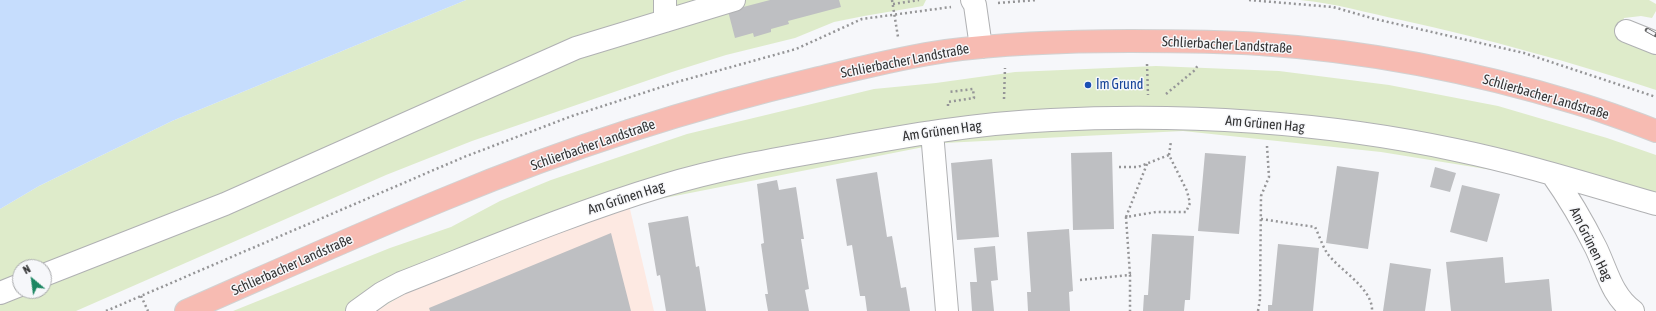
<!DOCTYPE html>
<html>
<head>
<meta charset="utf-8">
<style>
	body { margin:0 }
	#map { position:relative; width:1656px; height:311px; overflow:hidden; background:#f6f7fa; font-family:"Asap Condensed",sans-serif }
	canvas { display:block }
	.north { position:absolute; left:12px; top:259px; width:40px; height:40px; box-sizing:border-box; background:#f6f7fa; border:1px solid #a8a9ab; border-radius:50%; rotate:331deg; font-size:11px; font-weight:700; line-height:16px; text-align:center; color:#333334 }
	.north::after { content:''; display:block; margin:auto; width:14px; height:18px; background:#1c8662; clip-path:polygon(50% 0,100% 100%,50% 72%,0 100%) }
</style>
</head>
<body>
<div id="map">
<canvas width="1656" height="311"></canvas>
<div class="north">N</div>
</div>
<script>
const ctx = document.querySelector('canvas').getContext('2d');
ctx.lineJoin = 'round';
function paint(path, color) { ctx.fillStyle = color; ctx.fill(path, 'evenodd'); }
function strokePath(path, color, width, dash) { ctx.strokeStyle = color; ctx.lineWidth = width; ctx.lineCap = dash ? 'butt' : 'round'; ctx.setLineDash(dash || []); ctx.stroke(path); }
function drawText(font, color, halo, rows, align = 'center') {
  ctx.font = font + ' "Asap Condensed",sans-serif'; ctx.lineWidth = 3; ctx.setLineDash([]); ctx.textBaseline = 'middle'; ctx.strokeStyle = halo; ctx.fillStyle = color; for (const [text, x, y, turn = 0] of rows) {
    ctx.save(); ctx.translate(x, y); ctx.rotate((+turn || 0) * Math.PI / 180); ctx.textAlign = isNaN(turn) ? turn : align; if (halo) ctx.strokeText(text, 0, 0); ctx.fillText(text, 0, 0); ctx.restore();
  }
}
paint(new Path2D(`
	M629,205L654,311H376L426,281Z`), '#fde9e2');
paint(new Path2D(`
	M466,0H926L923,6L864,16L834,22L795,38L726,55L672,72L472,141L386,175L76,311H0V209L39,186L172,121ZM20,267H44V291H20Z
	M1300,0H1649L1656,4V11L1652,18L1641,16L1624,18L1618,40L1649,46L1656,49V90C1572,62 1487,39 1401,20C1367,13 1335,3 1300,0Z
	M1156,66L1279,71L1389,85L1498,106L1607,138L1656,155V216L1529,176L1381,152L1183,131L944,143L629,205L426,281L376,311H233L390,248L451,227L500,201L551,180L687,134L874,89L936,83L1015,72Z`), '#deebca');
paint(new Path2D(`
	M0,0H466L172,121L39,186L0,209Z`), '#c6ddfd');
paint(new Path2D(`
	M770,0H839L841,7L788,21L789,24L771,29V32L754,37L753,33L735,38L728,11Z
	M1112,152L1114,229L1073,230L1071,153Z
	M1205,153L1246,156L1239,234L1198,231Z
	M992,159L999,237L957,240L951,163Z
	M1337,166L1379,172L1368,249L1326,243Z
	M1435,167L1456,173L1450,192L1430,187Z
	M877,172L887,237L892,236L901,288L906,287L910,311H867L865,296H860L852,245L847,246L836,179Z
	M777,180L779,190L796,187L804,239H801L809,289L805,290L809,311H768L765,294H768L761,244L764,243L757,184Z
	M1462,185L1500,194L1487,242L1450,232Z
	M688,216L696,267L699,266L706,311H666L660,275L657,276L648,223Z
	M1069,229L1073,291L1069,292L1070,311H1028L1027,292H1031L1027,232Z
	M611,233L631,311H430L429,308Z
	M1152,234L1194,236L1190,300H1185L1184,311H1143L1144,295H1148Z
	M1278,244L1319,248L1313,311H1268V305H1272Z
	M995,246L998,280L991,281L994,311H972L970,282H977L974,248Z
	M1503,257L1505,283L1549,279L1552,311H1451L1446,262Z
	M1390,263L1431,269L1425,311H1383Z`), '#bebfc2');
const minor = new Path2D(`
	M665,0V21
	M972,0L975,5L981,47
	M1626,31L1656,43
	M932,132L947,311
	M1552,174C1569,198 1583,222 1596,248C1607,271 1612,296 1633,311
	M44,275L225,204L576,48L734,0
	M0,293L20,285
	M357,311L382,293L401,283C488,249 573,213 662,186C718,169 775,159 833,149C905,136 977,123 1051,120C1183,113 1326,122 1456,150C1524,164 1590,185 1656,204`);
const major = new Path2D(`
	M186,311C273,273 359,234 447,198C567,148 692,108 819,78C861,68 903,57 946,51C1007,43 1069,41 1130,41C1173,41 1217,41 1260,44C1367,51 1474,72 1576,103C1603,111 1630,121 1656,131`);
strokePath(minor, '#b0b1b3', 24);
strokePath(major, '#d2d2d2', 24);
strokePath(new Path2D(`
	M892,0L898,37
	M1249,0L1333,7L1375,19L1524,53L1656,97
	M998,3L1037,0
	M893,4L919,0
	M1147,64L1148,95
	M1166,94L1195,70L1198,65
	M1004,99L1005,68
	M948,106V102L974,98L973,89L949,92
	M1169,155L1171,141
	M1119,167H1138L1169,155L1187,191L1190,203L1186,212H1156L1126,217L1130,275
	M1126,217L1147,164
	M1261,219L1315,227C1319,235 1322,245 1327,253C1339,270 1373,288 1372,311
	M1080,280L1130,275V311
	M141,296L148,311
	M106,311L464,157L572,116L677,82L796,49L862,19L951,7
	M1258,311L1260,299L1261,196L1269,177L1267,146`), '#959597', 2.5, [2, 3]);
strokePath(minor, '#fff', 22);
strokePath(major, '#f7bbb2', 22);
const rail = new Path2D(`
	M1647,30L1656,35`);
strokePath(rail, '#616162', 4.5);
strokePath(rail, '#f6f7fa', 3, [9]);
for (const [x, y, r, color] of [
	[1088,85,4,"#1a4fb4"]
]) { const dot = new Path2D(); dot.arc(x, y, r, 0, 2 * Math.PI); ctx.fillStyle = color; ctx.fill(dot); strokePath(dot, '#f6f7fa', 1.5); }
drawText('14px', '#333334', '#f6f7fa', [
	["Schlierbacher Landstraße",1227,45,3],
	["Schlierbacher Landstraße",905,61,-11],
	["Schlierbacher Landstraße",1546,97,16],
	["Am Grünen Hag",1265,124,5],
	["Am Grünen Hag",942,131,-8],
	["Schlierbacher Landstraße",593,145,-19],
	["Am Grünen Hag",626,198,-18],
	["Am Grünen Hag",1591,244,64],
	["Schlierbacher Landstraße",292,265,-24]
]);
drawText('14px', '#164399', '#f6f7fa', [
	["Im Grund",1096,85]
], 'left');
</script>
</body>
</html>
